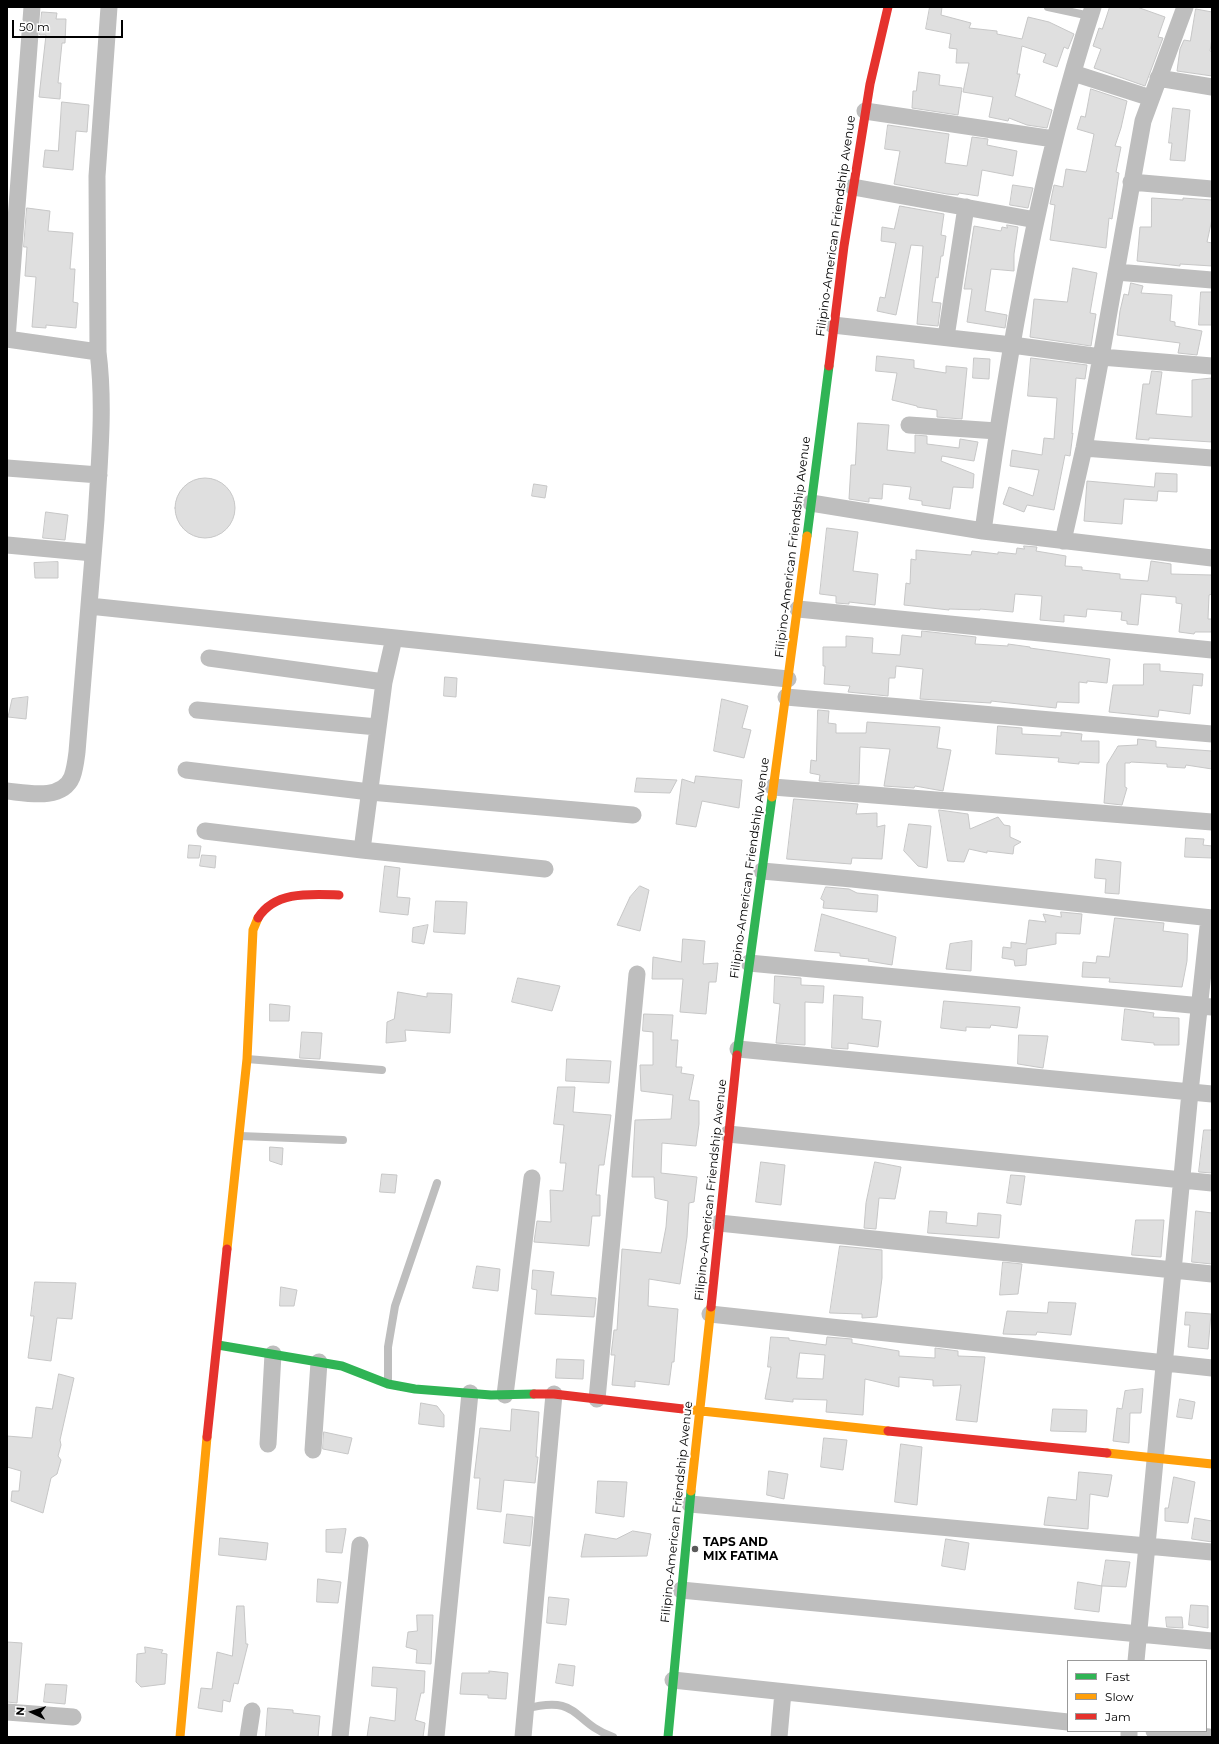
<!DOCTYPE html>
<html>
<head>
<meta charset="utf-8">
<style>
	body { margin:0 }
	#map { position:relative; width:1219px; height:1744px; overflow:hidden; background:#fff; font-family:Montserrat,sans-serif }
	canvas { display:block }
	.frame { position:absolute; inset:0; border:8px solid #000; pointer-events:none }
	.legend { position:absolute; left:1067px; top:1660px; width:140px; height:72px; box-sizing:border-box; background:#fff; border:1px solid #999; margin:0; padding:5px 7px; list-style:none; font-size:12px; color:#000 }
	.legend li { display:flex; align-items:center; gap:8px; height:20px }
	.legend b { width:20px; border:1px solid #999 }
	.north { position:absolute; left:12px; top:1692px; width:40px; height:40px; -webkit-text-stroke:3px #fff; paint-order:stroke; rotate:274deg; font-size:11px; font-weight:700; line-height:16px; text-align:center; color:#000 }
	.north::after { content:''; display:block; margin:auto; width:14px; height:18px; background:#000; clip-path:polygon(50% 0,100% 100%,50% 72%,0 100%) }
	.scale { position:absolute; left:12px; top:20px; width:111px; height:18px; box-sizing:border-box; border:2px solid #000; border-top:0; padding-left:5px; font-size:12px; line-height:14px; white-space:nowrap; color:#000; -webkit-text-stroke:3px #fff; paint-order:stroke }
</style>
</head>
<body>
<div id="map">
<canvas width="1219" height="1744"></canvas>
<div class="frame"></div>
<ul class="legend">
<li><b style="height:5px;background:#30b455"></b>Fast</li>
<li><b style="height:5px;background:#ff9f0a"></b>Slow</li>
<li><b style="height:5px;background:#e5322d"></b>Jam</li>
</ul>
<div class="north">N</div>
<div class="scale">50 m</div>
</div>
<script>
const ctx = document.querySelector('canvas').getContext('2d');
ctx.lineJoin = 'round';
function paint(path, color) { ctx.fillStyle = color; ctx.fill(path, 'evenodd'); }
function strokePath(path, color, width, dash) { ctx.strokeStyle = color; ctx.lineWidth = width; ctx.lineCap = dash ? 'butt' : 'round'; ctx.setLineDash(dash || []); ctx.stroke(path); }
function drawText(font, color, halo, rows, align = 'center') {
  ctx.font = font + ' Montserrat,sans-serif'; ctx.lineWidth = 4; ctx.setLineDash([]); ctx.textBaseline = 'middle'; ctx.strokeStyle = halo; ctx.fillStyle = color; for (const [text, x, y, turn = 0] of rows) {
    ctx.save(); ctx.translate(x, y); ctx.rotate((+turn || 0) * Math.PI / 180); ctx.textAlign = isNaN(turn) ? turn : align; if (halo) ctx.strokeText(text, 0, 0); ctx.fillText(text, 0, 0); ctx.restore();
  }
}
const building = new Path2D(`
	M930,7H942L941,15L971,23L969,28L997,31V34L1022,39L1028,17L1049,22L1074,34L1068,49L1064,47L1057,67L1043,62L1046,54L1022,46L1017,74H1020L1015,96L1052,110L1047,128L1027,125L1009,118L1008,121L989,117L993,97L963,92L969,63H956L957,49L949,48L951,34L926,29Z
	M1110,7H1137L1165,17L1158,37L1163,38L1145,86L1094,68L1101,49L1093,46L1099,28L1102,29Z
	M1196,9L1212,12V38L1210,51L1212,52V76L1177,71L1180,49L1184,40L1190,41Z
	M42,12L57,13L56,19H66L65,43H62L58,83H61L60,99L39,97L46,35H40Z
	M919,72L940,75L939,85L962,88L958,115L912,108L913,91H916Z
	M1091,89L1127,101L1121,128L1115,146L1121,147L1116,172L1119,173L1112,219L1109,218L1106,248L1050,240L1055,205L1050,204L1054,185L1063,187L1066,169L1086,172L1087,169L1094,134L1077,129L1081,116L1085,117Z
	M62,102L89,105L87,132L76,131L73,170L43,167L45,150L58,151Z
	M1173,108L1190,110L1185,161L1170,160L1172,143H1169Z
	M888,125L949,134L945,163L967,166L972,137L988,139L987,145L1017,151L1013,176L982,170L978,196L959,193L958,195L947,194L894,184L900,151L885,149Z
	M1013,185L1033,188L1028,208L1010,205Z
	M1152,198L1183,200V198L1212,200V219L1207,242L1212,243V266L1180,264V266L1137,261L1140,227H1151Z
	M900,206L944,214L941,235L946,236L943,256H941L938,278L936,277L932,302L941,303L938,326L917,324L923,246L911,245L896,315L877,311L880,297L885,298L896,243L881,241L882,227L894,229Z
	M27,208L50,211L48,231L73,233L70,269H75L73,302L78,303L76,328L46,325V328L32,327L36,277L25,276L27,247H24Z
	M1007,225L1018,227L1014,254V271L991,269L985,311L1007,315L1005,328L967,322L972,289H964L974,226L1001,231L1002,227L1007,228Z
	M1073,268L1097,273L1090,313L1096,314L1091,346L1030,337L1034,299L1067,302Z
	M1131,283L1143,286L1141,293L1172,295L1170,321L1175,322V326L1202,331L1197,355L1178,353L1180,343L1117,335L1120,311L1124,294L1128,295Z
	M1201,292H1212V325H1199Z
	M877,356L914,360V368L946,373V366L967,368L962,419L937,417V410L917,407V406L892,400L897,373L876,371Z
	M974,358L990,359L989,379L973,378Z
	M1031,358L1087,365L1085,379L1076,378L1072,434L1073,433L1070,456L1065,455L1054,510L1027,505L1024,512L1003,504L1009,487L1033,496L1039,470L1010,466L1012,450L1042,455L1044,438L1054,439L1057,398L1028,396Z
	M1152,371L1162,372L1156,414L1192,417V380L1212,378V442L1149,438V440L1136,439L1143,384H1149Z
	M858,423L889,425L887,450L915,453V435L927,436V444L959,448L960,439L978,442L974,461L942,456L941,461L974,474L973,488L953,487L950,509L922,505V501L909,499L911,487L883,484L882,499L869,498V502L849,499L851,465H855Z
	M1156,473L1177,474V492L1158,491L1157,501L1124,499L1122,524L1084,521L1087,481L1154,487Z
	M175 508a30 30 0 1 1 60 0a30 30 0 1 1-60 0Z
	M534,484L547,486L545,498L532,496Z
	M46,512L68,515L65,540L43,538Z
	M827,528L858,532L853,571L878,574L875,605L849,602V604L836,603V596L820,594Z
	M1024,546L1037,547L1036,551L1066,556L1065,566L1082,567V570L1120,574V579L1148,581L1151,561L1171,564V574L1212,575V594L1209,595L1208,619H1212V632H1195L1194,634L1179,632L1182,604L1176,603V597L1141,594L1138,625L1127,624V621L1121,620L1122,612L1087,609L1086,617L1064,615V622L1040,620L1042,596L1015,594L1013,612L980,609V610L949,609V610L904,605L906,583L910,584L911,559L916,560V550L971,555L972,551L998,554V552L1016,554L1017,548L1024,549Z
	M58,562V578H35L34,563Z
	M922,631L976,637L975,644L1008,646V644L1030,647V648L1110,659L1107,683L1087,681V683L1079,682V703L1057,702L1056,708L991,701V703L920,699L923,669L896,666L895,678H889L888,696L848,692L850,686L824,684L825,666H823V647H846V636L873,638L872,653L900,655L902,635L921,637Z
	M1144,664H1160V671L1203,674L1202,686L1193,685L1190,714L1159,710L1158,717L1109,712L1113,685H1143Z
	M445,677L457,678L456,697L444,696Z
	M28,697L26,719L8,717L12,699Z
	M722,699L748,706L742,728L751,730L744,758L714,751Z
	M818,710L829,711L828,723L836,724V733H866L867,722L940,727L937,748L951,750L943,791L915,786L914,788L884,786L890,749L860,747L859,784L819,781L820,775L810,773L811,760L816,761Z
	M998,726L1022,728V734L1061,736V732L1082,734L1081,741H1099V763L1079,762V764L1058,762L1059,758L996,754Z
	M1138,739L1156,741V747L1212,751V769L1186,765L1185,768L1167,767V764L1131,762L1130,763H1125V787L1127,788L1122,805L1104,803L1107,764L1118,746L1137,745Z
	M696,776L742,780L739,808L702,801L696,827L676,824L682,779L694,783Z
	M637,778L677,780L670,793L635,792Z
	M794,799L858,804L856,814L877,813V827L885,825L882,859L852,858L851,864L787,859Z
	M939,810L968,814L970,829L998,817L1004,825L1010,826V837L1021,842L1014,846L1013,854L987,851V853L969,849L964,862L948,861Z
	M909,824L931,826L927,868L918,866L904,851Z
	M1186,838L1204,839L1203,845L1212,846V858L1185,857Z
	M189,845L201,846L199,858H188Z
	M202,855L216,856L215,868L200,866Z
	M1096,859L1121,862L1119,894L1105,893L1106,879L1095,878Z
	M385,866L400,868L397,897L410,898L408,915L380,912Z
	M640,886L649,890L640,931L617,925L630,897Z
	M826,887L849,889L857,893L878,895L877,912L823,908L824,901L821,899Z
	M436,901L467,902L465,934L434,932Z
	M1061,912L1082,914L1080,934L1056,933V944L1027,949L1026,965L1015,966L1014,960L1002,958L1003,947L1011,948V942L1026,944L1029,920L1046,922L1043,914L1061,917Z
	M822,914L896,937L892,965L868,961L869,959L840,956V953L815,951Z
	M1115,918L1164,923L1163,931L1188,934L1187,961L1182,987L1109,982L1110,978L1082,977L1083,962L1096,963L1097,956L1109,957Z
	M428,925L424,944L412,942L413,928Z
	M683,939L705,941L703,964L718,963L716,982H709L706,1014L680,1012L683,979H652L653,957L681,962Z
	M972,941L971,971L946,969L950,944Z
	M775,976L801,978V985L824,986L823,1003L805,1002V1045L776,1043L780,1004L774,1003Z
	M518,978L560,986L552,1011L512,1002Z
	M398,992L427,997V993L452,994L450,1033L405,1030L406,1041L386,1043L387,1022L394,1019Z
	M834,995L863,997L862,1019L881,1021L878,1047L848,1043V1049L832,1048Z
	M944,1001L1020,1007L1017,1028L991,1025L990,1028L966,1027V1031L941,1028Z
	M270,1004L290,1006L289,1021H270Z
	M1125,1009L1154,1013L1153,1017L1179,1018V1045H1154V1043L1122,1040Z
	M644,1014L673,1015L671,1040H678L676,1067H682L681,1073L694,1075L689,1100L699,1101V1124L696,1146L662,1143L661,1173L697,1177L694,1202L689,1203L687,1237L680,1284L649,1279L648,1306L678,1309L674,1362H672L669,1385L635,1381V1387L612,1385L615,1355H611L614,1330H617L622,1249L661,1253L666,1227L668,1201L655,1198L654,1177H632L635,1120L671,1119L673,1095L641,1091L640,1065H653V1032L643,1031Z
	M302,1032L322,1033L320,1059L300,1058Z
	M1019,1035L1048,1036L1043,1068L1018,1064Z
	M567,1059L611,1061L609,1083L566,1081Z
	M558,1087H575L573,1112L611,1115L604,1165H599L596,1195H600V1216H592L589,1246L534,1242L537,1221L551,1222L550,1190L563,1191L566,1163H560L564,1125L554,1124Z
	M1204,1130H1212V1173L1199,1172Z
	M270,1147L283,1148L282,1165L270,1161Z
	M761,1162L785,1165L781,1205L756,1202Z
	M875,1162L901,1167L895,1199L879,1198L876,1229L864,1228L866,1203Z
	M382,1174L397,1175L395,1193L380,1192Z
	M1011,1175L1025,1176L1021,1205L1007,1203Z
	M930,1211L947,1212L946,1223L977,1226L978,1213L1001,1215L999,1238L928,1233Z
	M1196,1211L1212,1213V1264L1192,1262Z
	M1136,1220H1164L1161,1257L1132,1255Z
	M840,1246L882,1250V1278L877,1317L862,1318V1314L830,1313Z
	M1003,1262L1022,1264L1018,1294L1000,1295Z
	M477,1266L500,1269L498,1291L473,1288Z
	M533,1270L554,1272L551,1295L596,1298L594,1317L535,1314L537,1290L532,1289Z
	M35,1282L76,1283L72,1319L57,1318L51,1361L28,1358L34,1316H31Z
	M281,1287L297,1290L294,1306H280Z
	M1049,1302L1076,1303L1071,1335L1037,1332L1036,1335L1003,1334L1007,1311L1047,1313Z
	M1186,1312L1211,1314L1208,1349L1188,1347L1190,1325H1185Z
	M771,1337L789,1338V1340L826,1345L827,1337L852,1339V1343L899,1351V1356L935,1358V1348L958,1351V1356L985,1357L977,1422L956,1420L961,1385L933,1386V1380L899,1377V1387L865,1379L863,1415L826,1412L827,1400L793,1399V1402L765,1399L771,1367H768ZM800,1353L825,1355L823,1379L797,1378Z
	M557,1359L584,1360L583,1379L556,1378Z
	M59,1374L74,1378L60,1440L61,1445L58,1456L61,1460L57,1474L51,1478L43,1513L11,1501L12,1491H19L21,1471L7,1467V1436L32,1438L36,1407L52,1409Z
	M1143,1389L1141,1413H1130L1129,1443L1113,1441L1117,1408L1122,1409L1125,1391Z
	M1180,1399L1195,1402L1192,1419L1177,1417Z
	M421,1403L437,1406L444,1415V1427L419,1424Z
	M512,1409L539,1412L536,1457H538L535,1483L504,1480L501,1512L477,1509L480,1478H474L480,1428L510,1431Z
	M1053,1409L1087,1410L1086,1432L1051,1431Z
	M324,1432L352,1438L348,1454L323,1449Z
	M824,1438L847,1440L843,1470L821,1467Z
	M901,1444L922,1447L917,1505L895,1502Z
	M769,1471L788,1474L784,1499L767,1495Z
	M1079,1472L1112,1475L1108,1497L1090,1494L1088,1529L1044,1525L1048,1497L1076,1500Z
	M1174,1477L1195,1482L1188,1523L1165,1521V1508H1168Z
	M598,1481L627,1482L624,1517L596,1513Z
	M507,1514L533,1517L530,1546L504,1543Z
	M1195,1518L1212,1521V1542L1192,1539Z
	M346,1529L342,1553L326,1552V1530Z
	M633,1531L651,1534L647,1556L581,1557L585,1534L616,1539Z
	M220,1538L268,1543L266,1560L219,1555Z
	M946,1539L969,1543L965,1570L942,1566Z
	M1106,1560L1130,1562L1126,1587L1102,1586Z
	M318,1579L341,1582L338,1603L317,1602Z
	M1078,1582L1102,1586L1099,1612L1075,1609Z
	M549,1597L569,1599L566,1625L547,1623Z
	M1191,1605L1208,1606V1628L1189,1625Z
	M237,1606H244L246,1644H248L238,1684L234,1683L230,1702L223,1700L222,1712L198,1708L201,1688L212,1689L217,1652L232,1656Z
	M417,1615H433L431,1664L416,1663L417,1650L406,1647L408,1632L417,1631Z
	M1166,1617H1182L1183,1628L1167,1627Z
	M7,1642L22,1643L17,1703L7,1702Z
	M145,1647L163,1650L161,1653L167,1654L165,1684L141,1687L136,1682L137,1654L145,1653Z
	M559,1664L575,1666L573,1686L556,1683Z
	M373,1667L425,1671L424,1693H421L415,1720L425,1723L423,1737H367L370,1717L395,1721L397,1688L372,1686Z
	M489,1671L508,1673L506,1699L488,1698V1695L460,1694L462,1673H489Z
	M46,1684L67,1685L65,1704L44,1702Z
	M268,1708L293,1710V1713L320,1716L318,1737H266Z`);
paint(building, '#dfdfdf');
strokePath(building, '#c7c7c7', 1);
strokePath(new Path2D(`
	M1048,7L1090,16
	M247,1059L382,1070
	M240,1136L343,1140
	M388,1383V1347L395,1306L437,1183
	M525,1709C581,1694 571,1722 613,1737`), '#bebebe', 8);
strokePath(new Path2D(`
	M1073,73L1151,98
	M1158,78L1212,87
	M865,111L1054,139
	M1131,182L1212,189
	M853,187L1036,220
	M1116,272L1212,280
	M833,325L1012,345L1101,357L1212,366
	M946,337L966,207
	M7,339L32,7
	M7,339L98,352
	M909,425L997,431
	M1084,448L1212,458
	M7,468L99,475
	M811,503L983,531L1212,558
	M983,531C1008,355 1037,177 1093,7
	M1063,541L1084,448L1101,357L1143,121L1185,7
	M7,545L93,553
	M89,606L788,679
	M798,609L1212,650
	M209,658L384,682
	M786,697L1212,734
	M197,710L377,727
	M186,770L370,792L633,815
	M773,787L1212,822
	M7,791C27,793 62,801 72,777C75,769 76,760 77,752C83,675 90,597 96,519C99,464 105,407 98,352L97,176L109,7
	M205,831L362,850L545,869
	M362,850L384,682L394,638
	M762,871L852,879L1212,918
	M749,963L1212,1007
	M738,1049L1212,1094
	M728,1134L1212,1183
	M719,1223L1212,1274
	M710,1314L1212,1368
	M505,1395L532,1178
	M597,1399L637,974
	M268,1444L273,1354
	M313,1450L319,1362
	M690,1504L1212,1552
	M681,1590L1212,1641
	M1136,1661L1190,1092L1209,918
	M673,1680L1068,1722
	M7,1712L73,1717
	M1154,1731L1209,1737
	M248,1737L252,1711
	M340,1737L360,1545
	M436,1737L470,1393
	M523,1737L554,1394
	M779,1737L783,1692
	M1129,1737V1731`), '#bebebe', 17);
strokePath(new Path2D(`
	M807,536L829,366
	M737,1055L772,797
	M218,1345L342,1366L388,1384L415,1389L491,1395L534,1394
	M668,1737L691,1491`), '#30b455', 9);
strokePath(new Path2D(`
	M772,797L807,536
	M227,1249L247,1059L253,930L258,918
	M683,1409L888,1431
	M1107,1453L1212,1464
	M691,1491L711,1307
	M180,1737L207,1437`), '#ff9f0a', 9);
strokePath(new Path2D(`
	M829,366L844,246L870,84L888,7
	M258,918C275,891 310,894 339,895
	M711,1307L737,1055
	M534,1394H554L683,1409
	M888,1431L1107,1453
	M207,1437L227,1249`), '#e5322d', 9);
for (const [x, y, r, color] of [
	[695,1549,4,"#595959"]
]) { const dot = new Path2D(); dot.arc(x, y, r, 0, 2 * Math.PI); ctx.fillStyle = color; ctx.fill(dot); strokePath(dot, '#fff', 1.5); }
drawText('12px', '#000', '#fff', [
	["Filipino-American Friendship Avenue",836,226,-82],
	["Filipino-American Friendship Avenue",793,547,-83],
	["Filipino-American Friendship Avenue",750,868,-82],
	["Filipino-American Friendship Avenue",711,1190,-84],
	["Filipino-American Friendship Avenue",677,1512,-84]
]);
drawText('bold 12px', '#000', '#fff', [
	["TAPS AND",703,1542],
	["MIX FATIMA",703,1556]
], 'left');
</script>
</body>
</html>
